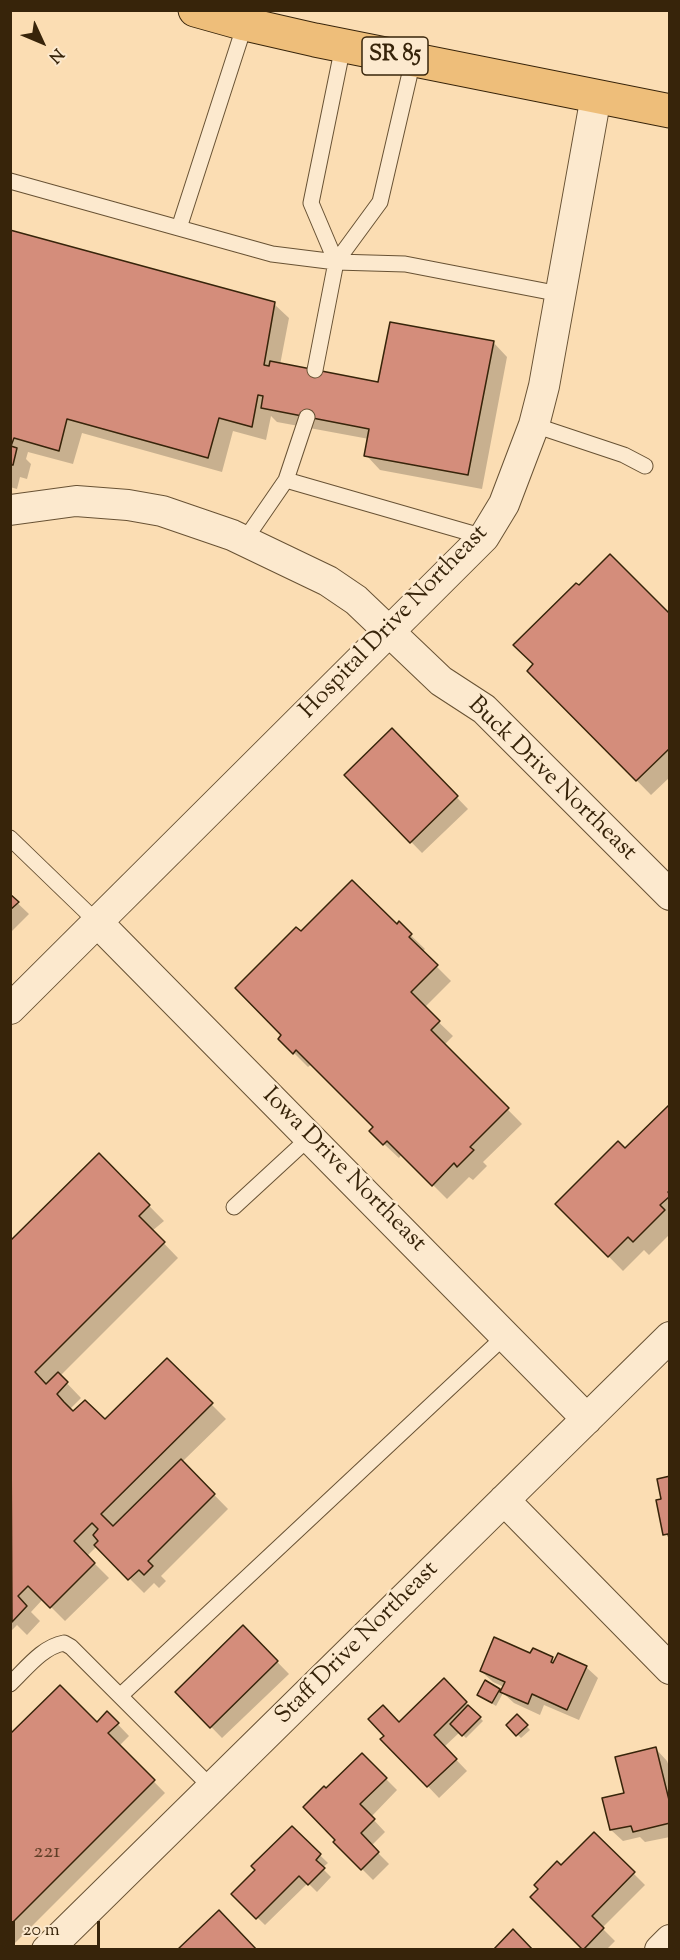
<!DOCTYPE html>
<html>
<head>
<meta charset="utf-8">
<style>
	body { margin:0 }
	#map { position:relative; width:680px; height:1960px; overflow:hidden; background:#fbddb3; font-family:"Sorts Mill Goudy",serif }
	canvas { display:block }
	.frame { position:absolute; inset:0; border:12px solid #37240a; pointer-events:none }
	.north { position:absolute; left:12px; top:12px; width:60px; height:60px; -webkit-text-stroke:4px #fce9ce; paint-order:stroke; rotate:134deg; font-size:16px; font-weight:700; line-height:24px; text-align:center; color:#37240a }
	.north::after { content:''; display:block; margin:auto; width:21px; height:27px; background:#37240a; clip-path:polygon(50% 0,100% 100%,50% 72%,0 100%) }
	.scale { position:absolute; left:12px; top:1921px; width:88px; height:27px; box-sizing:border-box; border:3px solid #37240a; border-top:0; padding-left:8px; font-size:18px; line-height:21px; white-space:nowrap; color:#37240a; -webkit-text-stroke:4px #fce9ce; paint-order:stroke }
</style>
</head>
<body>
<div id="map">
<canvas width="680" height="1960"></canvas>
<div class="frame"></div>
<div class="north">N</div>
<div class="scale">20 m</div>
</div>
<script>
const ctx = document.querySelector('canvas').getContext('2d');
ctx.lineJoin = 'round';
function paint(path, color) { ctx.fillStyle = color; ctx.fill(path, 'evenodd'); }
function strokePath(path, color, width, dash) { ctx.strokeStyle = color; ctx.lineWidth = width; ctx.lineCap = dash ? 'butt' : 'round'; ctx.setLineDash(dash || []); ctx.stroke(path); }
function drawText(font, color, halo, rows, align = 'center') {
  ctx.font = font + ' "Sorts Mill Goudy",serif'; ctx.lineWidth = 5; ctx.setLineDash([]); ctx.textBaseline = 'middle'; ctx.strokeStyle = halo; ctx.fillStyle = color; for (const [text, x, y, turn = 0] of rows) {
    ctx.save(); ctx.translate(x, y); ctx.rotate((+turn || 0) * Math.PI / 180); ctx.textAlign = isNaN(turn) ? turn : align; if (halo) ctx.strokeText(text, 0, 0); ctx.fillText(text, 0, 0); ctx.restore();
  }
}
paint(new Path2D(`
	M10,228L14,232L274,304L289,318L280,365L379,383L493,342L507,357L482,489L380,470L366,455L369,439L277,422L271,416L266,440L233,431L222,472L82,433L73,464L28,452L26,459L31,464L27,479L20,477L17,489L10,487Z
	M670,616V777L651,795L529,671Z
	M392,730L468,809L422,853L346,775Z
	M10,896L29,914L10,933Z
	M399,924L425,949L422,952L451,981L424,1008L453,1036L444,1045L522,1124L483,1162L487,1166L473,1180L469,1177L447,1199L402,1154L399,1158L384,1144L371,1131L375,1127L312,1064L308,1067L280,1039L283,1035L301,934L397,926Z
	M670,1106V1234L649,1255L644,1250L623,1271L557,1204L625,1150Z
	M99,1155L164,1221L152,1231L178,1258L60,1376L81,1398L70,1409L73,1413L105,1422L167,1360L226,1419L182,1462L228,1509L161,1576L166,1581L159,1588L154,1583L144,1593L97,1546L87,1556L109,1578L65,1621L43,1599L31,1612L40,1621L27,1635L17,1625L10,1632V1243Z
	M243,1627L289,1674L222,1738L177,1692Z
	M531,1655L552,1658L555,1661L586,1667L598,1678L579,1720L544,1705L540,1715L514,1703L503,1693L496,1706L483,1698L499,1690L502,1692L504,1687L493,1682L481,1671Z
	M444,1680L483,1721L466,1738L460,1732L444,1747L467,1771L439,1798L383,1739Z
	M107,1713L129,1736L119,1746L165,1793L10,1948V1736L97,1724Z
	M517,1716L530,1730L521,1738L508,1725Z
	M656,1749L667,1761L670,1769V1837L645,1842L640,1837L623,1841L611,1830L625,1794Z
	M362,1755L397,1790L371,1817L385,1832L371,1846L389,1864L373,1880L335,1842L337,1840L326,1790Z
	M292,1828L328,1863L322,1868L331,1877L317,1892L308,1883L265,1925L233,1894L257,1870Z
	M594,1834L645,1885L602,1928L615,1941L606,1950H585L532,1897Z`), '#0003');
const building = new Path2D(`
	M10,230L275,302L264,365L269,366L270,361L378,382L390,322L494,341L468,475L364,456L369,429L261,408L263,396L258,395L252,427L219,418L208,458L67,419L59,451L14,438L11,446L17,448L13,465H10Z
	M610,554L670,614V748L636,781L527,671L533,664L513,645L576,583L579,585Z
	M392,728L458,796L410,843L344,775Z
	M352,880L397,924L399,921L412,934L409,937L438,965L411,992L440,1021L431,1030L509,1108L470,1147L474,1150L457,1167L454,1163L432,1186L387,1141L383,1145L369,1131L373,1127L296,1050L293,1054L278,1039L281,1035L235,988L296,927L301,931Z
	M10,894L19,902L10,910Z
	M670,1104V1190L668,1192L670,1196L660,1205L665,1210L633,1242L628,1237L608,1257L555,1204L618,1141L625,1148Z
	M99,1153L150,1205L139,1216L165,1242L35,1372L46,1384L58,1372L68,1382L57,1394L64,1402L73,1411L85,1400L105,1419L167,1358L213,1403L101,1514L113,1526L181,1459L215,1494L148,1561L153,1566L144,1575L139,1570L128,1580L94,1545L98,1541L93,1535L98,1529L92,1523L74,1541L95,1563L50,1608L28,1586L18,1596L27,1606L12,1622L10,1241Z
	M670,1476V1542L668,1534L663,1535L656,1500L661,1499L657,1479Z
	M243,1625L278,1661L210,1728L175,1692Z
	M494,1637L530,1653L533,1648L553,1657L551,1662L553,1663L558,1653L587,1666L567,1710L532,1694L528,1704L500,1692L505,1682L480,1671Z
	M444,1678L467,1702L434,1735L457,1759L427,1787L380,1739L384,1736L368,1719L383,1705L399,1722Z
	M485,1680L500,1689L492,1703L477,1695Z
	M60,1685L97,1722L107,1711L119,1723L108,1733L155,1780L10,1925V1734Z
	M468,1705L481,1717L462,1736L450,1724Z
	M517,1714L528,1725L516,1736L506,1725Z
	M656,1747L670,1804V1823L633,1832L631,1826L610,1830L602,1798L624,1793L615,1757Z
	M362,1753L387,1778L360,1804L375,1819L361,1833L379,1852L361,1870L333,1842L335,1840L303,1807L324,1786L326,1788Z
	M292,1826L321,1854L316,1860L325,1868L308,1885L299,1876L256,1919L231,1894L255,1870L251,1866Z
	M594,1832L635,1872L592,1916L604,1928L583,1950L530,1897L538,1889L534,1885L557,1861L561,1865Z
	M219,1910L257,1950H177Z
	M513,1929L533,1950H493Z`);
paint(building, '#d48d7b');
strokePath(building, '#37240a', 1.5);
const lane = new Path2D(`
	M343,46L311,203L336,262L380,202L413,60
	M10,181L272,254L336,262L405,264L560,294
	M179,228L245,24
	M315,370L336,262
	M534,425L624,455L645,466
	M286,480L307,417
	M244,541L286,480L484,537
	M10,838L98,923
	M234,1207L310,1137
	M10,1684C26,1669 42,1647 64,1643L71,1647L212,1788
	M120,1696L505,1336`);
const street = new Path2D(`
	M10,510L76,501L128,505L162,511L232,535L328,581L356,600L441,681L484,709L670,895
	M98,923L587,1419
	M10,1009L484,537L504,504L534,425L544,386L596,96
	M504,1500L670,1669
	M47,1950L670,1337
	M660,1950L670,1940`);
const highway = new Path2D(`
	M195,10L245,24L315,40L670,111`);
strokePath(lane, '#685234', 17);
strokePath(street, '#685234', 32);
strokePath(highway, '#37240a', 35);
strokePath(lane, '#fce9ce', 15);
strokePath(street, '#fce9ce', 30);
strokePath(highway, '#eebe7a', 33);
drawText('21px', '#5e3e26', null, [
	["221",47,1853]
]);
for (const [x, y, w] of [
	[395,56,66]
]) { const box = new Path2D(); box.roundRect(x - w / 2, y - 19, w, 38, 4.5); ctx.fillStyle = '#fce9ce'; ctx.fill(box); strokePath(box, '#37240a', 1.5); }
drawText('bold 22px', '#37240a', null, [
	["SR 85",395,56]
]);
drawText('24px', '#37240a', '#fce9ce', [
	["Hospital Drive Northeast",395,623,-46],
	["Buck Drive Northeast",551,780,44],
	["Iowa Drive Northeast",343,1171,45],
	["Staff Drive Northeast",358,1644,-45]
]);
</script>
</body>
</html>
